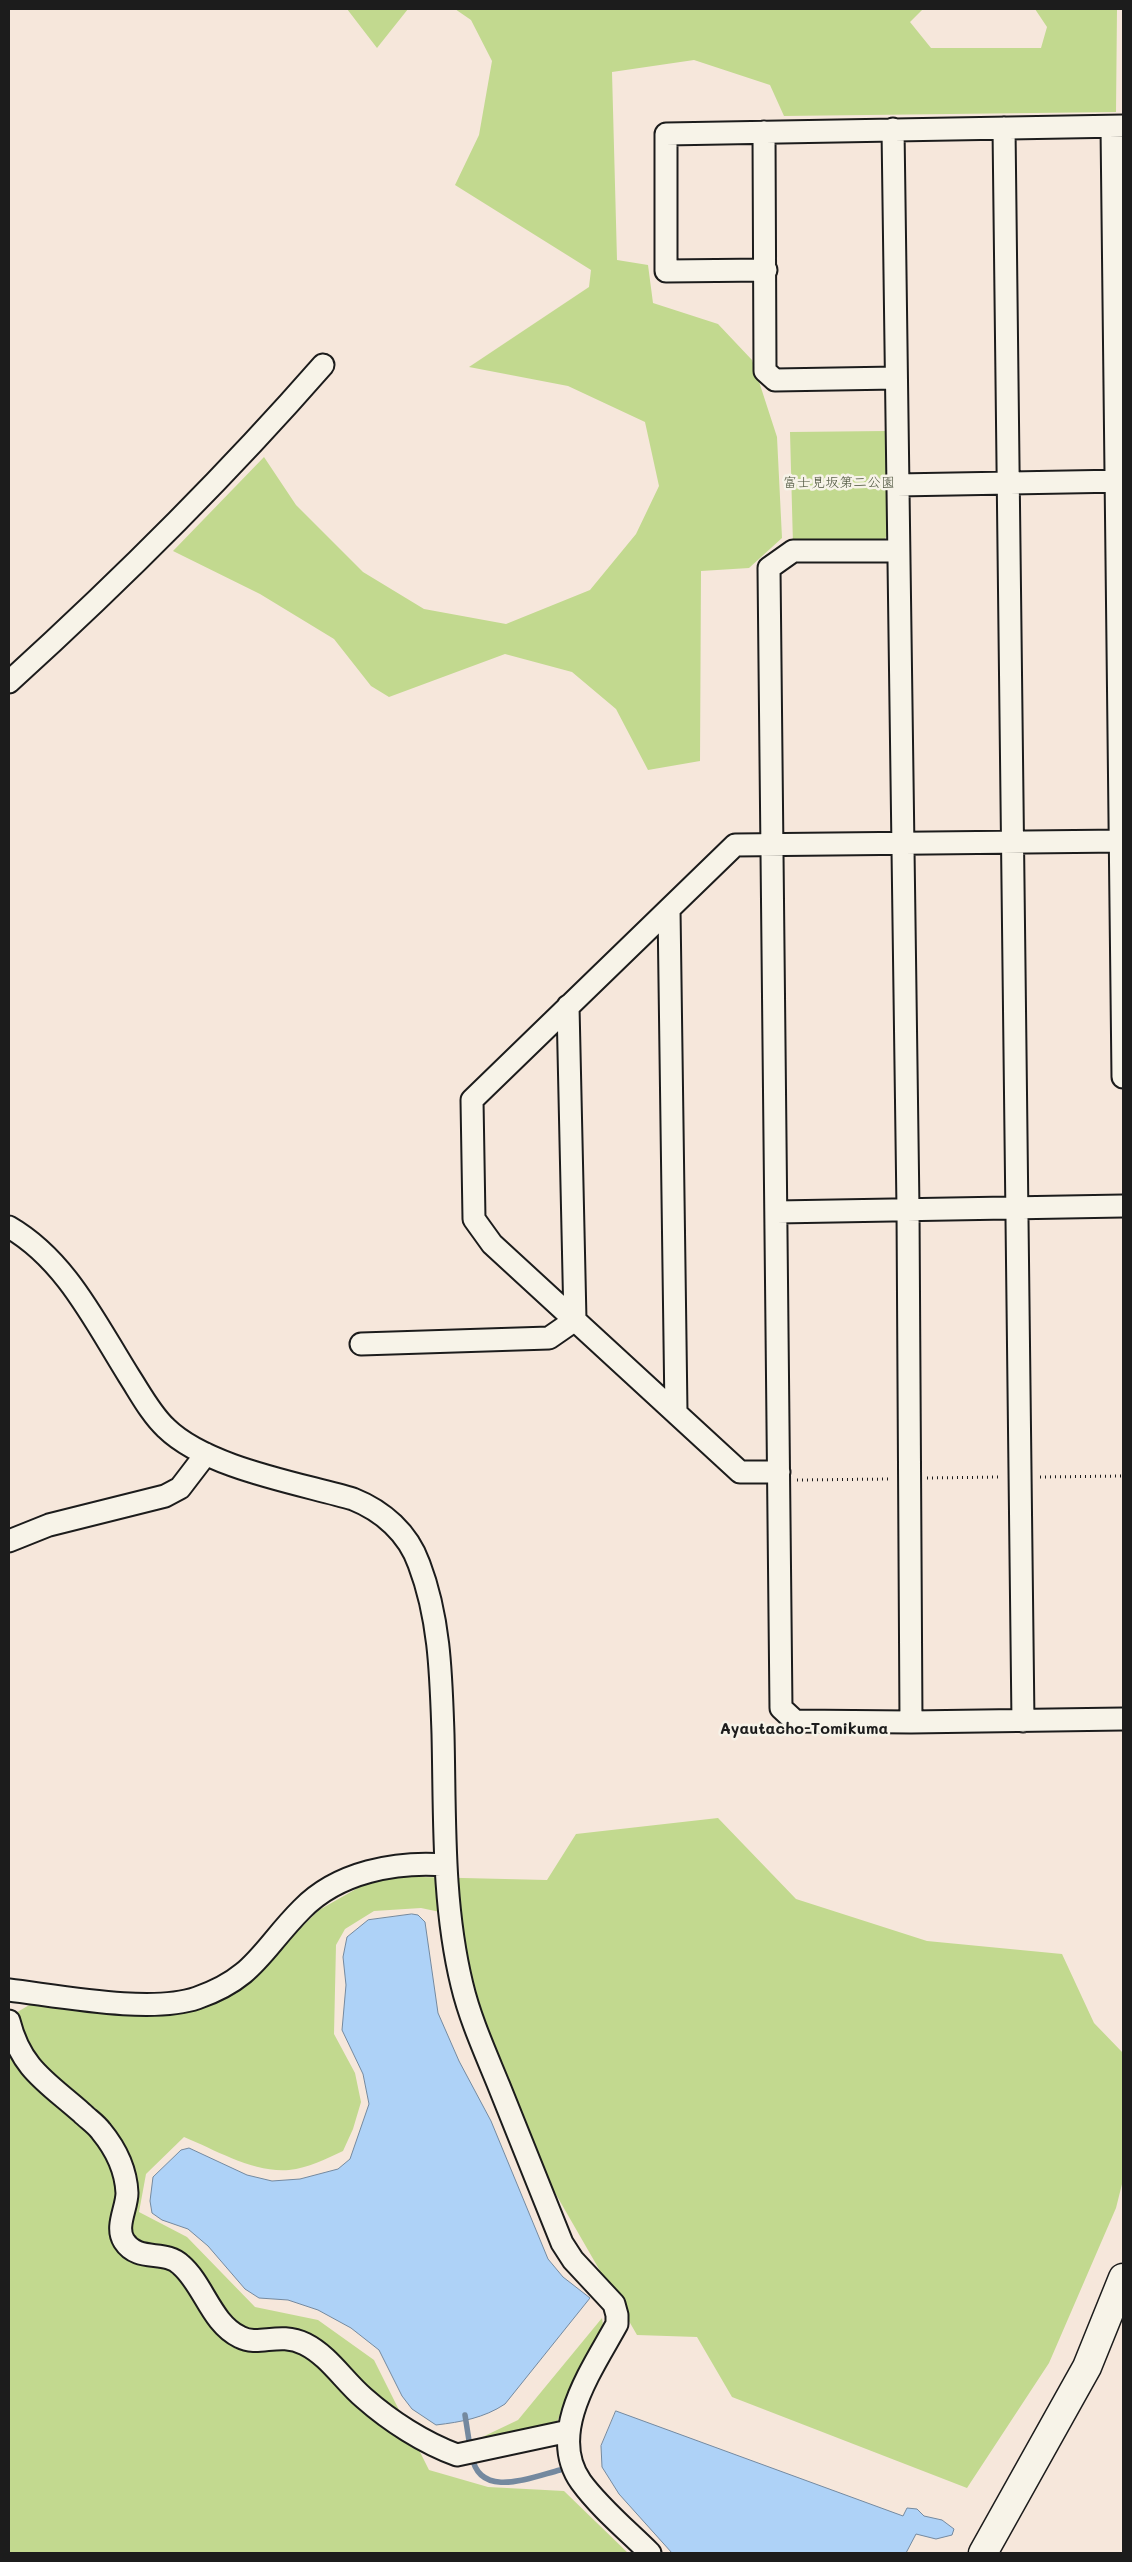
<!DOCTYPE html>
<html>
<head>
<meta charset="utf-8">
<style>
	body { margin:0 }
	#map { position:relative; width:1132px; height:2562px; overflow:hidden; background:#f6e7db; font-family:Mali,sans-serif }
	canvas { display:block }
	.frame { position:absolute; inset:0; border:10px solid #1c1c1c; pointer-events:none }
</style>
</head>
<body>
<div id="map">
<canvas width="1132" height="2562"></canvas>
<div class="frame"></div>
</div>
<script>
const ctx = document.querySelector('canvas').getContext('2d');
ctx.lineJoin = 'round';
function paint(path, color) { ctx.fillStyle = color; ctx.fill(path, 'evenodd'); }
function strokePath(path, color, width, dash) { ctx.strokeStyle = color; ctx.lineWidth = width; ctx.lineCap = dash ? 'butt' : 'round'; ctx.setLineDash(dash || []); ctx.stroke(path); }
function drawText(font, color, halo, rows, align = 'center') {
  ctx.font = font + ' Mali,"Klee One",sans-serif'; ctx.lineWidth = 5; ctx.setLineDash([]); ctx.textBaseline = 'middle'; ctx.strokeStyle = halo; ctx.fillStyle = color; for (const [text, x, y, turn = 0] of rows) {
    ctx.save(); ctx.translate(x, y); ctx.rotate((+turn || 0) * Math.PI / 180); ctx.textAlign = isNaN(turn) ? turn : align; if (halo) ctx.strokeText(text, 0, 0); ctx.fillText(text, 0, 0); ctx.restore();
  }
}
paint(new Path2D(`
	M347,9H408L377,48Z
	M455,9H923L910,22L931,48H1041L1047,27L1035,9H1117L1116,112L784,116L770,85L694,60L612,72L617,260L648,265L653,303L718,324L752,360L777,437L782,538L749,568L701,571L700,761L648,770L616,709L572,672L505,654L389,697L371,686L334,639L260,594L173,551L264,457L296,505L363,572L424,609L506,624L590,590L636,534L659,486L645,422L568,386L469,367L589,287L591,270L455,185L479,135L492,61L471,20Z
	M886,431L888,534L882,543L793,545L790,432Z
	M718,1818L796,1899L927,1941L1062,1954L1094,2023L1123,2053V2180L1116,2208L1049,2363L967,2488L732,2397L697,2337L637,2335L554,2191L499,2062L473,1990L459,1916L421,1908L374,1911L345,1929L336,1945L334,2034L355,2073L361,2102L353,2129L343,2151C326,2159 308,2168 289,2170C253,2173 216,2150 184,2137L146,2174L139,2212L187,2237L255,2307L318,2320L374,2360L429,2470L488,2487L564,2491L628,2553H9V2017L36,2001L174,2009L237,1991L319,1910L379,1876L547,1880L576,1834Z
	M602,2318L604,2332L563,2408L553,2431L474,2441L518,2420Z`), '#c2d98f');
const water = new Path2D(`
	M412,1914L418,1915L425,1922L438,2013L459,2061L491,2121L548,2259L563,2277L590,2298L505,2404C484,2418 461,2422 436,2425L412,2409L402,2396L379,2350L351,2328L318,2310L288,2300L259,2298L245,2289L208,2246L188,2229L162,2220L152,2213L150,2201L153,2177L181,2150L189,2148L247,2175L272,2181L300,2179L338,2169L350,2159L369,2104L363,2074L342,2030L346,1985L343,1957L347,1937L368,1920Z
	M616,2411L903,2516L907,2508L917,2509L924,2516L942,2520L954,2529L952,2535L936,2539L916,2534L906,2553H672L619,2494L602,2467L601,2446Z`);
paint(water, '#aed2f7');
strokePath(water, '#74899f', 1);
strokePath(new Path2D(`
	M465,2415L470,2447
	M472,2456C479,2500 532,2477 560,2470`), '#74899f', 5.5);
const street = new Path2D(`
	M1112,127L1123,1077
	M1004,128L1023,1721
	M893,129L908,1209L911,1722
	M764,132L765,371L775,380L896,378
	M766,270L666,271V134L1123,126
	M897,485L1123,481
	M897,551H793L769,568L781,1708L795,1721L911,1722L1123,1719
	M9,682C119,582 225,477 323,365
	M669,909L676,1412
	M777,1212L1123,1206
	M9,1227C66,1260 95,1322 129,1376C140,1393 151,1414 166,1428C207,1468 298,1483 353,1499C383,1511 408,1533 419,1564C440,1619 441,1676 443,1734C445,1817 442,1903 462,1985C470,2019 486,2054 499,2086C520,2138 541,2191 562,2243L573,2260L614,2304L617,2315V2324C593,2368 546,2433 581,2482C600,2508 628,2531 650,2553
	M361,1344L549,1338L575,1320L568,1006
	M779,1472H740L492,1244L474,1219L472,1100L735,845L1123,841
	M9,1541L49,1525L165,1496L180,1488L206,1454
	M9,1990C59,1996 151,2014 197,1998C255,1978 262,1949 302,1909C338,1872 396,1861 446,1865
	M9,2021C21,2069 47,2082 82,2113C88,2119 96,2124 101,2131C115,2148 126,2170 127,2193C127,2208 115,2227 124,2241C138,2263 165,2249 181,2265C204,2285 211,2323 240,2337C259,2347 279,2331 305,2344C329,2356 344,2381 364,2398C390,2421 424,2443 457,2455L569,2431`);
const secondary = new Path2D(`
	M983,2553L1087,2367L1123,2278`);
strokePath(street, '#1c1c1c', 25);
strokePath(secondary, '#1c1c1c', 31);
strokePath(new Path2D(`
	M1040,1477L1123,1476
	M927,1478L1001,1477
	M797,1480L891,1479`), '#1c1c1c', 3, [1, 4]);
strokePath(street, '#f7f3e8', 21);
strokePath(secondary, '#f7f3e8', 28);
drawText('14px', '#4e553e', '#f7f3e8', [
	["富士見坂第二公園",839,483]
]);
drawText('bold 16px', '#1c1c1c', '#f7f3e8', [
	["Ayautacho-Tomikuma",804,1729]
]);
</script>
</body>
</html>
